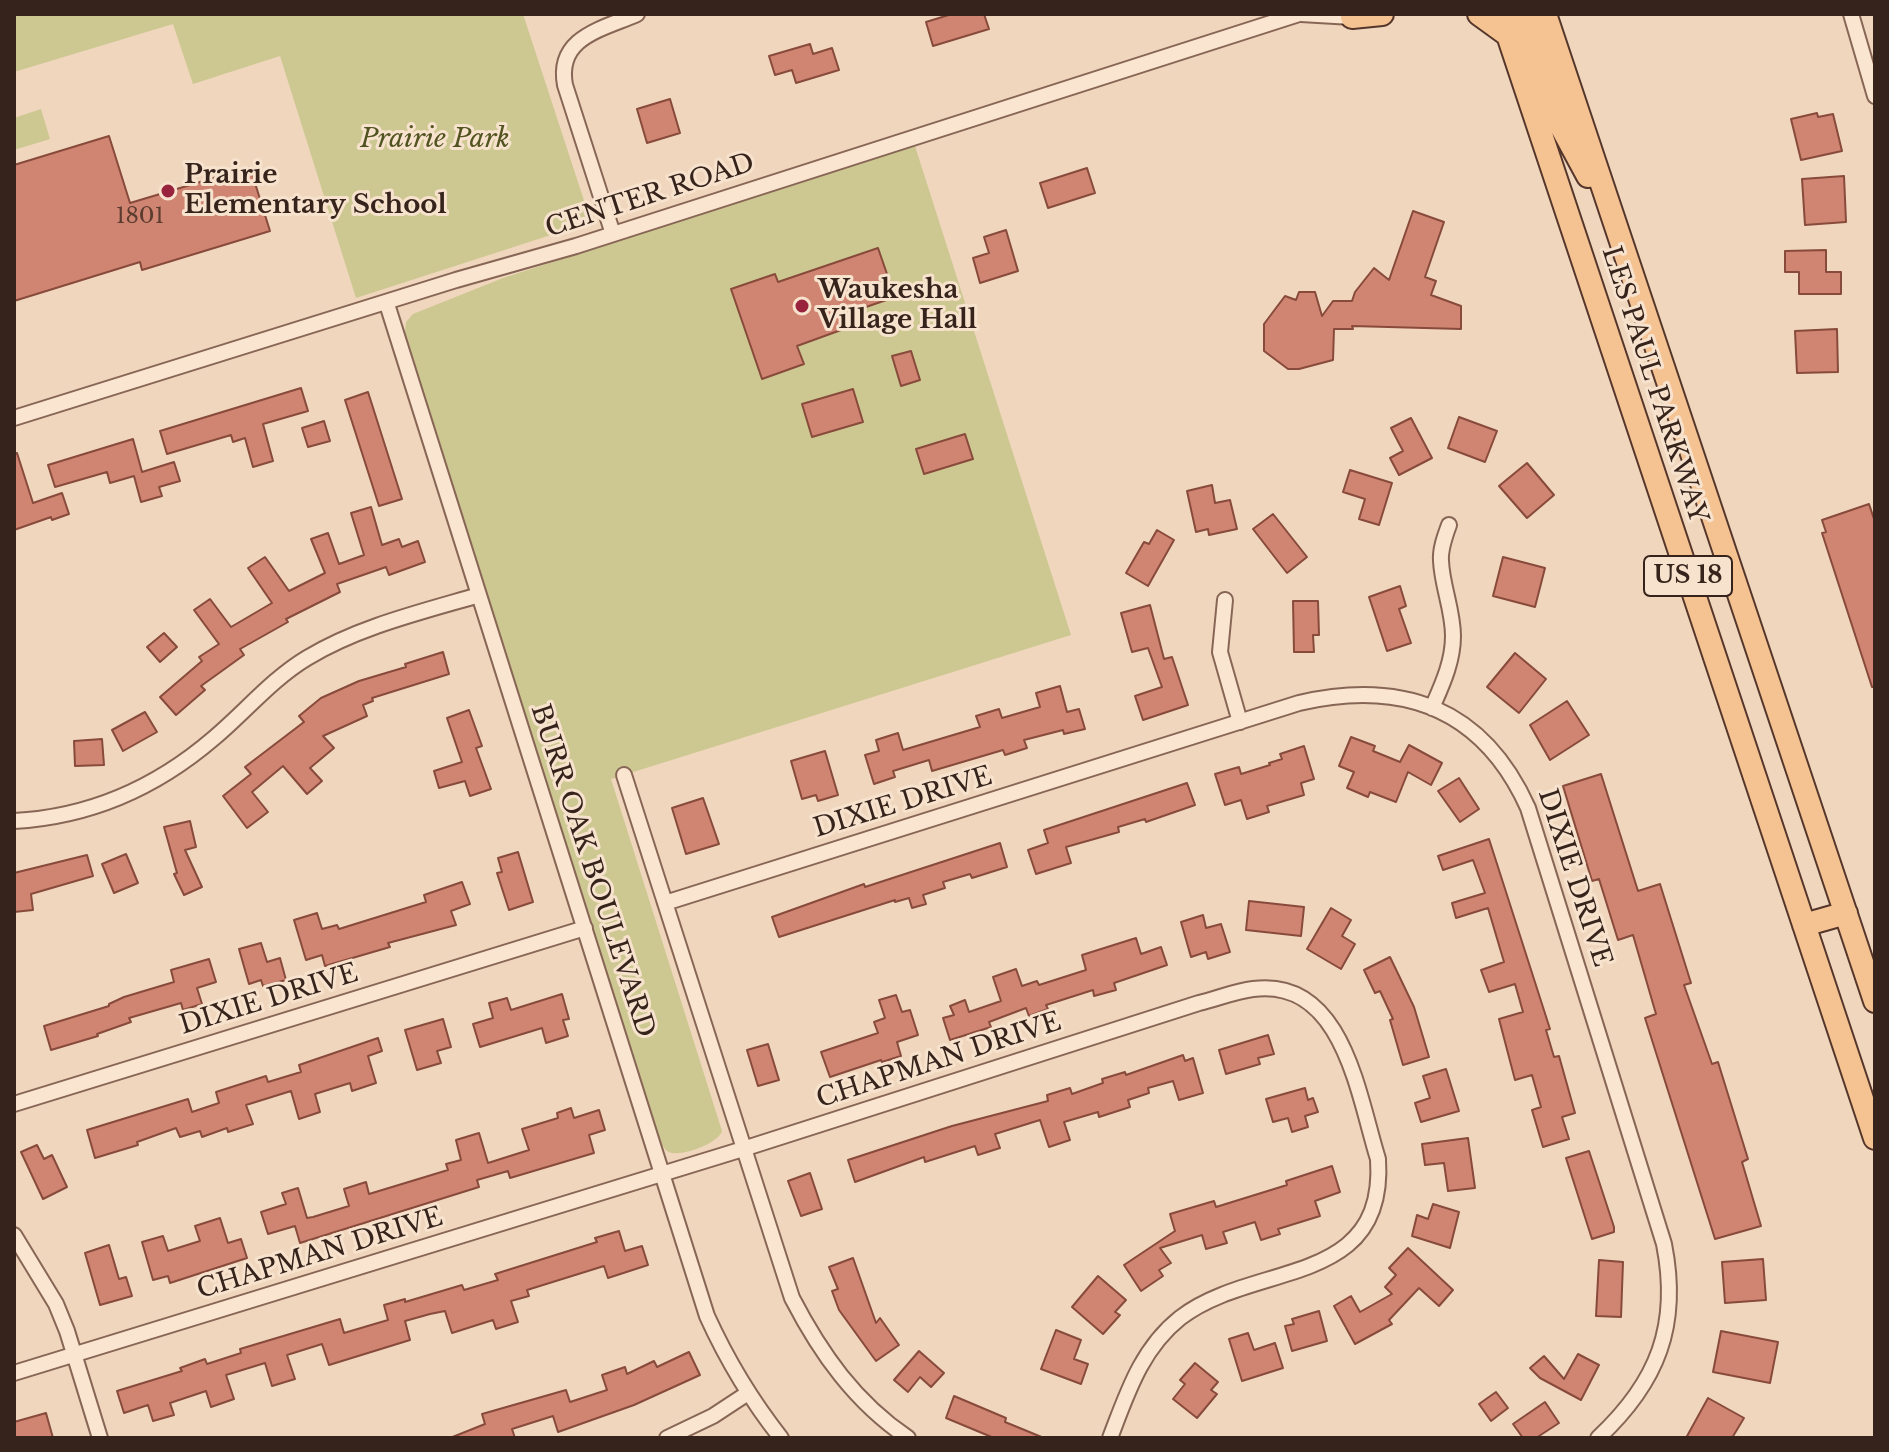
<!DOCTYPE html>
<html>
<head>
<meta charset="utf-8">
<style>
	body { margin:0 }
	#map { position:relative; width:1889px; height:1452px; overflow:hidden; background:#efd6bd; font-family:"Libre Baskerville",serif }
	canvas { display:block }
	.frame { position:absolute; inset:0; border:16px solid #36231b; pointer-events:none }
</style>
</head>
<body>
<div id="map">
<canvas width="1889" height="1452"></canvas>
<div class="frame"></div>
</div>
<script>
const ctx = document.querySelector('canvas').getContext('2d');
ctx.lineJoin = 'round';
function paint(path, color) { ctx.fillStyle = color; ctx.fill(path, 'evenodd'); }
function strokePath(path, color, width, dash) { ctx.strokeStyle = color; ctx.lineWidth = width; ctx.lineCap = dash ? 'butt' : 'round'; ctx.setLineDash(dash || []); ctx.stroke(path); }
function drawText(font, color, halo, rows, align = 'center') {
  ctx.font = font + ' "Libre Baskerville",serif'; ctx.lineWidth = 6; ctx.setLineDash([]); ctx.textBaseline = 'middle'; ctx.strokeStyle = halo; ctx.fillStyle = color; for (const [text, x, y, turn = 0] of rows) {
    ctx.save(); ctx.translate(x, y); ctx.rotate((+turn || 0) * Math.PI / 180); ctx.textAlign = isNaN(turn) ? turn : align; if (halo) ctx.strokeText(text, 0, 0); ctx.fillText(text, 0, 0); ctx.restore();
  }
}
paint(new Path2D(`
	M14,14H523L591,222L356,298L280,56L193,84L173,24L14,72Z
	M41,109L50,139L14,150V118Z
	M915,146L1071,635L611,779L722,1131C718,1144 677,1159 667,1151C662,1147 660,1139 658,1134L405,332L406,322L413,314L503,278Z`), '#cdc891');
const building = new Path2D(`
	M952,14H984L989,29L933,46L926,22Z
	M810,44L813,54L832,48L839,70L796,83L792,70L775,75L769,56Z
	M670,99L680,133L647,143L637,109Z
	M1817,113L1818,117L1833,114L1842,151L1801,160L1791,119Z
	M109,136L130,203L250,167L270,231L142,270L140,262L14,301V165Z
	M1087,168L1095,193L1048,208L1040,183Z
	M1844,176L1846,222L1805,225L1802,179Z
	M1413,211L1444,222L1425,277L1436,281L1431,295L1461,306V329L1352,326L1353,329H1334L1333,360L1299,369H1288L1264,351V324L1285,296L1296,300L1299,292H1315L1322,316L1333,301H1352L1355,292L1374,268L1389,280Z
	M1006,230L1018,271L980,283L973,258L989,253L984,237Z
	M878,248L895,297L840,316L841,330L797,346L804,364L762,379L731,289L775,274L778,282Z
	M1826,250V272H1841V294H1799V272H1785V251Z
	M1837,329L1838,372L1797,373L1795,331Z
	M911,351L920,380L901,386L892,356Z
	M301,388L308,411L263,424L273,461L253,467L245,438L233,442L231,435L167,454L160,431Z
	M853,389L863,422L812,437L802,404Z
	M368,392L402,499L379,506L345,400Z
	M1459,417L1497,431L1485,462L1448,448Z
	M1411,418L1432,458L1399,475L1390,458L1403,451L1391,428Z
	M324,421L330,441L308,447L302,428Z
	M965,434L973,459L924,474L916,449Z
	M133,439L142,472L174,462L180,481L159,487L162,496L141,502L134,476L110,483L107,472L55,487L48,465Z
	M17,453L33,503L62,493L69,514L52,520L51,517L14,530V454Z
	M1527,463L1554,495L1527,518L1499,486Z
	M1350,470L1392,483L1379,525L1359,519L1365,499L1343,492Z
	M1212,485L1215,503L1230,500L1237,529L1209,535L1208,529L1196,532L1187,491Z
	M1869,504L1875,522V687H1872L1822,533L1826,532L1822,520Z
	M371,507L382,545L399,539L402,547L418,541L425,562L389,575L386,567L337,584L340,592L286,619L288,622L240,649L244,655L201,686L205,690L176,715L160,697L202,661L199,657L219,644L194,610L210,599L231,627L272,603L248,568L265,557L289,591L325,573L311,539L328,533L339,564L364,555L351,513Z
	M1273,514L1307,557L1287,573L1253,529Z
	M1157,530L1174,540L1148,586L1126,573L1144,542L1149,544Z
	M1503,557L1545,568L1535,607L1493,596Z
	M1400,586L1406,606L1399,609L1411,643L1387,651L1369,597Z
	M1293,601H1318L1319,635H1313L1314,652H1294Z
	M1150,605L1164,659L1172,657L1188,705L1143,720L1135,696L1162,687L1148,648L1132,652L1121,613Z
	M164,633L177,647L160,662L147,647Z
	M443,652L449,674L372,698L373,701L363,705L367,716L323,736L334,748L310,768L322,781L307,794L283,766L252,792L268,812L247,828L223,796L251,774L245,767L304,722L299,716L321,698L359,681L406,667L405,664Z
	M1515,653L1546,679L1519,713L1487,687Z
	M1060,686L1067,712L1079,709L1085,729L1064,734L1063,730L1024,740L1027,748L1005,755L1003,750L932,771L929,760L893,771L895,777L874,784L865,755L879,751L876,740L898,733L903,750L980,727L976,716L999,709L1002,718L1040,707L1036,693Z
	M1567,701L1589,735L1550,760L1530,725Z
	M469,710L482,746L476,748L491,789L470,796L465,781L439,788L434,771L462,762L447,718Z
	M145,712L157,732L123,751L112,730Z
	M1351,737L1375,746L1373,751L1400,762L1409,745L1442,763L1431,785L1408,772L1396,802L1370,792L1368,797L1347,788L1354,772L1339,766Z
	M102,739L104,765L75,766L74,741Z
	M1304,746L1314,779L1301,783L1304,795L1267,806L1269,812L1247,819L1241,800L1225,805L1215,774L1239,767L1241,774L1270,765L1269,763L1282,759L1280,754Z
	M825,751L838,795L818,801L816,795L802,799L791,761Z
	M1601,774L1638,891L1660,884L1691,983L1684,985L1712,1064L1718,1062L1748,1159L1742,1162L1761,1226L1715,1239L1645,1018L1656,1014L1633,935L1618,940L1599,879L1592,881L1563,786Z
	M1459,778L1479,809L1460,822L1438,791Z
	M1187,783L1195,805L1146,822L1145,819L1118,827L1119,832L1066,847L1071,863L1036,874L1028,850L1048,843L1044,830Z
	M703,798L719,844L686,854L672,808Z
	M190,821L196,847L185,850L202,887L184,895L174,874L177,873L164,827Z
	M1489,839L1550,1029L1546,1030L1554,1057L1559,1056L1575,1113L1562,1117L1569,1139L1543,1147L1532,1110L1541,1107L1532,1075L1515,1080L1499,1019L1523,1012L1515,984L1489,992L1481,970L1504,962L1488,908L1456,918L1452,903L1485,893L1473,860L1443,870L1438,856Z
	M1000,843L1007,867L972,878L970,874L943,882L945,888L923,895L926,904L912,908L909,898L895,902V900L779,937L772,917L864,884L865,887Z
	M518,852L533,902L509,910L497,873L502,872L498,858Z
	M126,854L138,883L114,893L102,864Z
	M87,855L93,876L31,894L33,910L14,912V873Z
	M462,882L470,904L451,911L456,925L388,943L390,947L325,966L322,955L306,960L294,920L317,913L322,929L337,925L339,929L426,902L424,895Z
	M1249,901L1304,907L1301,936L1246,930Z
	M1331,908L1351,920L1342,936L1355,944L1341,969L1307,949Z
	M1203,915L1206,928L1221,924L1230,952L1208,959L1206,952L1191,957L1181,922Z
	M1136,938L1141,954L1161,947L1167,965L1114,983L1116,990L1094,996L1093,990L1046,1005L1048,1009L1029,1016L1026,1008L989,1022L991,1027L950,1040L943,1018L954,1015L950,1006L965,1000L969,1012L1001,1001L993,977L1016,969L1022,986L1037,981L1039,985L1086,970L1082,955Z
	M261,943L267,962L280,958L286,980L263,986L261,980L249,984L239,949Z
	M1390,957L1414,1007L1429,1057L1403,1065L1390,1020L1393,1019L1380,991L1375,993L1364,970Z
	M209,959L216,982L197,988L202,1004L183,1010L181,1003L129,1018L131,1022L97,1034L98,1036L51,1050L44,1026L109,1006V1004L124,997L174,982L171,970Z
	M562,994L569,1019L563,1020L568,1036L546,1043L542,1028L480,1047L473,1024L493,1018L489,1003L507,998L511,1010Z
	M896,995L902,1012L910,1010L918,1035L897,1042L901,1056L882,1062L881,1060L830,1077L821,1052L878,1033L874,1022L885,1018L879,1000Z
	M443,1019L451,1047L437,1051L441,1063L417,1070L405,1030Z
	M1268,1035L1274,1054L1258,1058L1260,1064L1226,1074L1219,1050Z
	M378,1038L382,1051L368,1056L376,1083L352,1091L350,1083L315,1094L320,1112L299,1119L291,1091L246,1105L253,1124L228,1132L227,1128L202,1137L200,1131L180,1137L176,1128L137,1142L138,1145L95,1158L87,1130L188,1099L192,1112L219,1103L216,1092L266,1076L268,1082L301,1072L299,1065Z
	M768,1044L779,1080L758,1086L747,1050Z
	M1183,1055L1185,1061L1193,1058L1203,1093L1179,1100L1173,1081L1148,1088L1149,1093L1128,1100L1130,1107L1099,1117L1098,1112L1064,1122L1070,1140L1049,1147L1040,1120L995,1134L1000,1148L978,1155L975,1146L925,1162L924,1157L855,1182L848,1160L952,1126L1048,1101L1047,1095L1070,1088L1072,1094L1103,1083L1102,1079L1125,1072L1126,1075Z
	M1446,1069L1459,1111L1421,1122L1415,1103L1430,1098L1423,1076Z
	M1305,1088L1308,1100L1313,1098L1318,1112L1305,1116L1308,1127L1292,1132L1288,1118L1273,1122L1266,1099Z
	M571,1108L574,1118L599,1110L605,1130L589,1135L594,1153L510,1178L508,1171L477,1180L479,1187L300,1243L295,1226L268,1234L261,1212L286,1204L282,1193L298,1188L307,1218L313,1217L349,1206L344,1189L366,1182L369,1194L448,1170L446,1164L461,1160L456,1140L479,1133L488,1163L529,1150L522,1129L558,1118L557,1113Z
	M1468,1138L1475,1188L1448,1191L1444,1163L1425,1165L1422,1144Z
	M37,1145L44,1159L52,1155L67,1187L43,1199L21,1152Z
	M1589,1151L1614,1227V1232L1592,1239L1566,1158Z
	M1332,1166L1340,1192L1315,1201L1320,1216L1278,1229L1280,1234L1261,1240L1255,1222L1223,1232L1227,1243L1206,1249L1202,1235L1160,1248L1171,1263L1159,1270L1163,1276L1141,1291L1124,1265L1175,1231L1170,1214L1214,1201L1216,1207L1287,1185L1286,1181Z
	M810,1173L822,1209L801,1216L788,1181Z
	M1433,1204L1459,1212L1450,1248L1412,1236L1417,1215L1428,1219Z
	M220,1218L228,1243L241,1239L247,1258L170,1283L168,1276L153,1280L142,1242L163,1236L168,1251L200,1241L195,1226Z
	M619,1231L625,1251L642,1246L648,1265L608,1278L604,1266L527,1290L529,1296L511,1301L518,1322L496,1329L493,1320L452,1333L445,1311L430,1314L405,1321L410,1340L329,1365L322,1344L287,1355L295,1379L272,1386L265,1363L226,1375L234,1399L211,1407L206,1391L170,1403L174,1415L153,1421L148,1405L124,1413L117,1391L182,1371L180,1368L205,1359L207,1364L241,1353L240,1349L340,1319L344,1333L388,1320L384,1305L405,1299V1302L462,1285L464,1290L498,1280L495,1274L597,1242L595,1238Z
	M109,1245L119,1279L126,1277L132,1296L100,1305L85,1253Z
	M1408,1248L1453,1290L1439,1306L1419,1288L1389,1320L1392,1324L1355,1344L1334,1306L1351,1296L1360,1312L1392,1294L1385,1287L1396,1275L1389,1268Z
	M853,1258L876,1323L880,1318L899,1345L876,1361L839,1310L832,1291L838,1289L829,1267Z
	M1763,1259L1766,1300L1725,1303L1722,1262Z
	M1599,1260L1623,1262L1621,1317L1596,1316Z
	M1098,1276L1126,1300L1115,1312L1120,1315L1103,1334L1072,1307Z
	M1319,1311L1327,1341L1292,1351L1285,1326L1294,1324L1292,1319Z
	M1056,1330L1081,1340L1074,1359L1088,1364L1081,1384L1041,1369Z
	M1721,1331L1778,1342L1770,1383L1713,1372Z
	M1248,1333L1254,1350L1275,1343L1283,1368L1242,1381L1229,1339Z
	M919,1351L944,1373L931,1387L920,1377L908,1392L894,1380Z
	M689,1352L700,1375L634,1405L558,1432L553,1416L512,1429L515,1438H450L485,1424L482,1414L566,1390L570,1402L607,1390L602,1375L625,1367L627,1374L654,1361L657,1367Z
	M1578,1354L1599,1365L1581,1400L1540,1378L1530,1368L1544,1356L1564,1379Z
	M1195,1363L1218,1382L1211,1390L1217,1394L1197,1418L1173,1399L1185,1384L1180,1380Z
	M1496,1392L1508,1408L1491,1421L1479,1404Z
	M954,1396L1006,1418L1005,1422L1044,1438H994L946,1418Z
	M1708,1398L1744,1418L1732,1438H1686Z
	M1545,1402L1559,1423L1536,1438H1523L1513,1424Z
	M46,1413L53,1438H14V1422Z`);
paint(building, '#cf8571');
strokePath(building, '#884a3b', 2);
const street = new Path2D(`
	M1301,14L1352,17L1360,15
	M1851,14L1875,96
	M613,234L565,85C556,37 603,29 637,14
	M387,304L707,1316C727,1360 751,1400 781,1438
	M14,418L456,280L576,246L1299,14
	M1225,600L1220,652L1240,722
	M1432,708C1442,685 1453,662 1453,636C1453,610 1442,586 1441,561C1440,549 1445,536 1449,525
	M624,775L792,1298C821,1354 855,1402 908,1438
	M14,821C90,817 157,787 214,738C245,712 272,679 307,658C358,627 421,612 479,595
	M665,903L1299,703C1403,679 1483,708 1528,808L1664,1244C1680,1325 1658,1382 1598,1438
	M14,1104L585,928
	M14,1235L56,1304L67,1331L100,1438
	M14,1373L743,1149L1199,1003C1217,999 1235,991 1253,989C1343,977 1358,1095 1378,1159C1387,1289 1253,1261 1180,1318C1141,1349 1127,1394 1110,1438
	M667,1438L713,1416L748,1393`);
const primary = new Path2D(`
	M1479,14L1508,35
	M1501,14L1875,1138
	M1524,14L1562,128L1588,176
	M1545,14L1875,1001
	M1352,17L1382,14
	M1804,925L1846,913`);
strokePath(street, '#886656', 18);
strokePath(primary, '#55362b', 26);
strokePath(street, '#fae5d0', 14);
strokePath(primary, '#f5c292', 22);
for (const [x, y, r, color] of [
	[168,191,8,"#99233c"],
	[802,306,8,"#99233c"]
]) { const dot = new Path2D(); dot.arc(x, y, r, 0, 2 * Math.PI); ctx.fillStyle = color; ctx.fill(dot); strokePath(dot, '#f7e2cd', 3); }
drawText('22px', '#5c3c30', null, [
	["1801",140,217]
]);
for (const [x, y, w] of [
	[1688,576,88]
]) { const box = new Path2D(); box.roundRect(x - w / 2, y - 20, w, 40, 6); ctx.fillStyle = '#f7e2cd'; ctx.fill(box); strokePath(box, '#36231b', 2); }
drawText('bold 24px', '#36231b', null, [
	["US 18",1688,576]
]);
drawText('italic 26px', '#515421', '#f7e2cd', [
	["Prairie Park",435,140]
]);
drawText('bold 26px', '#36231b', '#f7e2cd', [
	["Prairie",184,176],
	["Elementary School",184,206],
	["Waukesha",818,291],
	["Village Hall",818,321]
], 'left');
drawText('26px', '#36231b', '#f7e2cd', [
	["CENTER ROAD",650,196,-18],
	["LES PAUL PARKWAY",1654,385,72],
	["DIXIE DRIVE",903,803,-17],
	["BURR OAK BOULEVARD",592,871,72],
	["DIXIE DRIVE",1574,878,72],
	["DIXIE DRIVE",269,1000,-17],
	["CHAPMAN DRIVE",939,1061,-18],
	["CHAPMAN DRIVE",320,1254,-17]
]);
</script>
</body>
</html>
